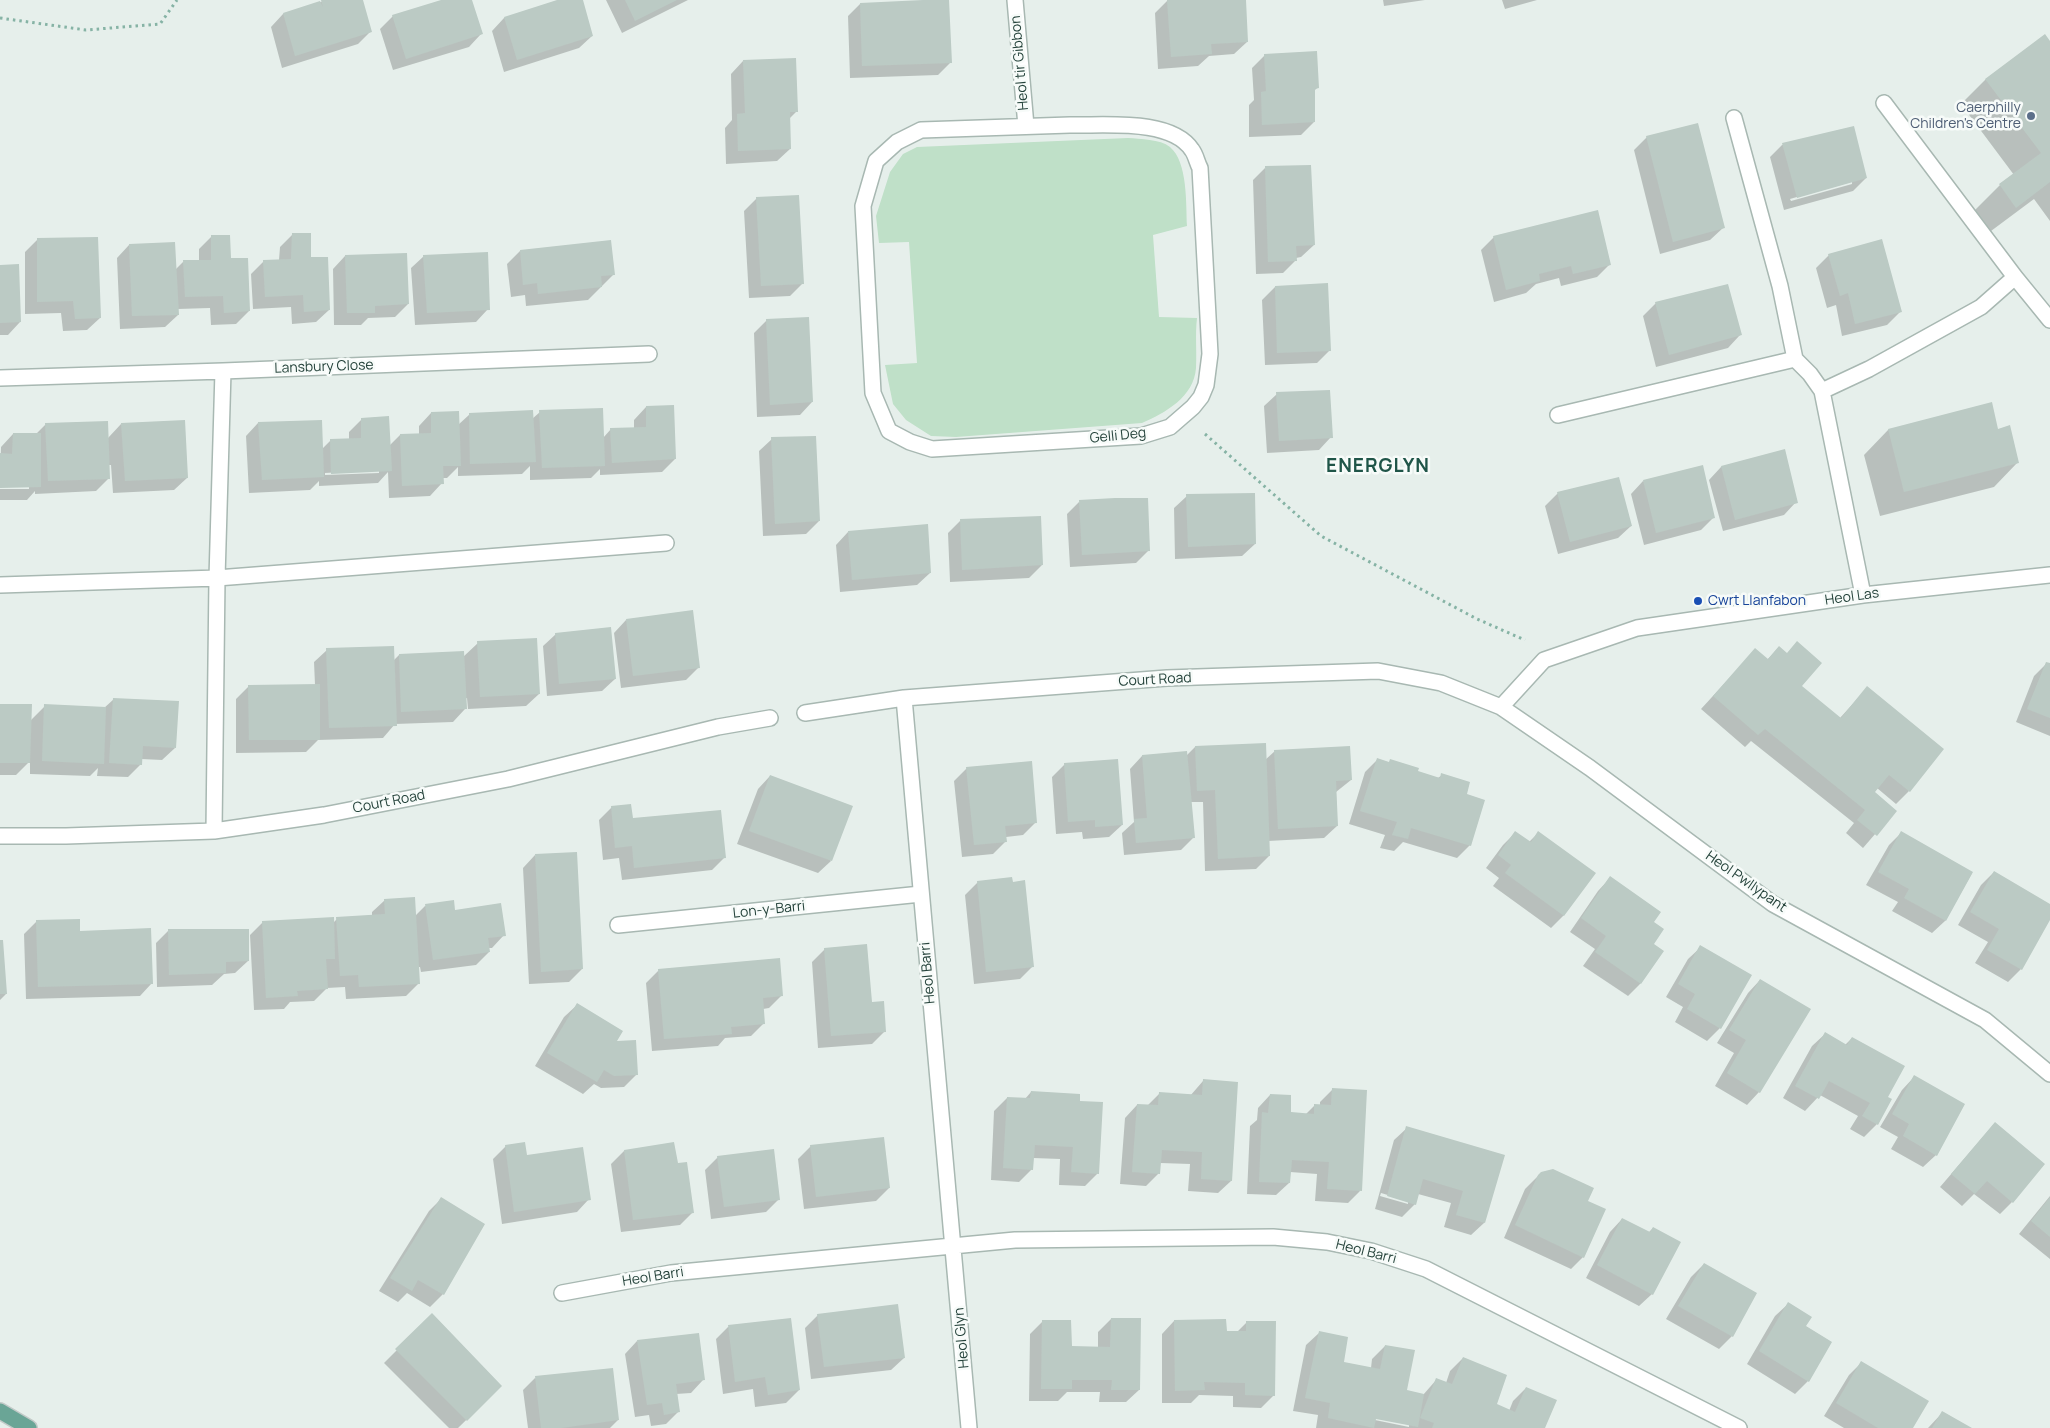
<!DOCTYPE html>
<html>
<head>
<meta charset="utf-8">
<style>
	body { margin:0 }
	canvas { display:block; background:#e6efeb }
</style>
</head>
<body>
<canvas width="2050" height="1428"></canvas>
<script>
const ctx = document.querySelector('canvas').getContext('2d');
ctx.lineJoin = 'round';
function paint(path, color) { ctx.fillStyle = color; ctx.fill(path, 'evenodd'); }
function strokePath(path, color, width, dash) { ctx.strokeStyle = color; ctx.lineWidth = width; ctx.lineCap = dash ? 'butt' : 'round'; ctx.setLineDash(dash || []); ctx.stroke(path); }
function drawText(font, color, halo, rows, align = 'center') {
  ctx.font = font + ' Manrope,sans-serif'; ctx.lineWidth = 5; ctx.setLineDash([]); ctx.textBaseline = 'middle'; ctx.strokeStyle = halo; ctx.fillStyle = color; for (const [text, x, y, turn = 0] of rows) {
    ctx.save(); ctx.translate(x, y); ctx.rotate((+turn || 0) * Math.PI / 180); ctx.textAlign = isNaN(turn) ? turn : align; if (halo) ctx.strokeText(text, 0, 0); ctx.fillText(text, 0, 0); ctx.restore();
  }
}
paint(new Path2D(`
	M1128,138C1140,139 1160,139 1170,147C1188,162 1186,205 1187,226L1153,235L1159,317L1197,318C1195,335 1197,351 1196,368C1194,397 1165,413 1142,423L956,437L931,436L906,420L893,404L885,365L917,363L909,242L879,243L876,216L890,172L903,154L917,147Z`), '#bfe0c8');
paint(new Path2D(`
	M327,0H361L371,31L358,44L282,68L271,27L283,14Z
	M445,0H470L481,34L469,47L393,70L380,29L393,16Z
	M561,0H581L592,36L579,48L504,72L492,31L504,18Z
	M606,0H688L622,33Z
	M1168,0H1244L1247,42L1234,54L1209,56L1198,66L1158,69L1155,13Z
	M1383,0H1425L1384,6Z
	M1502,0H1537L1505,9Z
	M860,4L951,62L938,75L850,78L848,16Z
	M2050,43V221L2034,199L1991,231L1975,210L2000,185L2014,175L1961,104L1986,79Z
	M1265,55L1317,88L1313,92L1314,122L1301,135L1249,137V105L1254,100L1252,68Z
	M743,61L797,111L789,119L790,149L777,161L726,164L725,128L732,120L731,74Z
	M1853,127L1866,178L1853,191L1784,210L1770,157L1782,145ZM1852,181V184L1791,201L1790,199Z
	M1647,137L1723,228L1710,240L1660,254L1634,150Z
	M1265,168L1314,245L1301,257L1296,258V260L1283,273L1256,274L1253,180Z
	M757,198L802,284L790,296L749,298L744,211Z
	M292,235L310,258L329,310L316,322L292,324L291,307L253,309L251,274L264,261L279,260L280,247Z
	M212,236L229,259L249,311L236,324L211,325L210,308L178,309V315L165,327L120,329L117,258L129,245L175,270L183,262L199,261V249Z
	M1494,237L1610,264L1597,277L1561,286L1559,278L1536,284L1526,293L1494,302L1481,250Z
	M38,239L100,318L87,330L63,331L61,313L25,314V252Z
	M520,251L613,275L588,300L526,306L525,295L511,297L507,264Z
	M1829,255L1900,312L1887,325L1842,336L1836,305L1827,308L1816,268Z
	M345,256L408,304L395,317L368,318L361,325H334L333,269Z
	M424,256L488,309L476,322L415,325L411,268Z
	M0,266L20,322L8,335H0Z
	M1275,287L1330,350L1317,363L1265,365L1262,300Z
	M1656,303L1740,335L1728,348L1656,367L1643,316Z
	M767,320L812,402L800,415L757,417L754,333Z
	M1277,394L1331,437L1319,450L1267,453L1264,406Z
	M1991,404L1997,430L2018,462L1994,487L1880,516L1864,455L1888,430Z
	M646,407L675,459L662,472L600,475V469L591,478L530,480V466L522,474L458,476V467L447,478H442V483L430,496L389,498L388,472L378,483L319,486V481L310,490L249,493L246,436L258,423L322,449L331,440H349V432L362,419L389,446L400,435L419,434V426L431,413L458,425L470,414L532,419L540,412L603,438L611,429L634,428V420ZM379,470V473L325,475V473Z
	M46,424L108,438L121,424L187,478L174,490L113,493L111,465H109V478L96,491L35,494V491L27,500H0V489H29V486H0L1,447L13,434H36Z
	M772,439L819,521L806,534L763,536L759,451Z
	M1784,450L1796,502L1784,515L1723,531L1709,480L1721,467Z
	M1643,481L1714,517L1701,530L1644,545L1631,494Z
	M1558,493L1631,526L1618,538L1558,554L1545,506Z
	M1187,496L1255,544L1242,556L1175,559L1174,508Z
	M1079,502L1149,550L1136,563L1070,567L1067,514Z
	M960,521L1042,565L1029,578L950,582L948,533Z
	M848,532L930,573L917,585L840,592L836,545Z
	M626,620L699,667L686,680L621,688L614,633Z
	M556,634L615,679L602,691L547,696L543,646Z
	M478,643L539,694L526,706L468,709L467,698L465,699V709L453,722L395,724L383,738L318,740L306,752L236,753V699L249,686L315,685L314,662L327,650L393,661L399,655L463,657Z
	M1779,647L1787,654L1800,686L1840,718L1867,688L1909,791L1896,804L1877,788L1873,793L1895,811L1863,848L1846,833L1854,823L1751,741L1745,747L1701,709L1755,650L1767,660Z
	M2047,663L2050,665V736L2016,722L2034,676Z
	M114,699L175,748L162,760L141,759V764L128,777L97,776L98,768L90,776L30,774V761L16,775H0V705L30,721L45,706L104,708Z
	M1195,747L1265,760L1275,751L1351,780L1336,792L1337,826L1324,838L1268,841L1269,856L1256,869L1205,871L1203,802H1190L1193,838L1181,850L1124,855L1122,833L1134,822L1130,769L1142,756H1186Z
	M1377,760L1438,778L1442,775L1465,795L1470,845L1457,858L1403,842L1394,851L1380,848L1385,835L1349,824L1365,772Z
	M1065,764L1122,825L1109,837L1083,839L1082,832L1056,834L1052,777Z
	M967,768L1036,822L1023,835L1006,837V841L993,854L962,857L954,781Z
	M770,776L831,861L818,873L737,844L758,789Z
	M612,807L631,820L725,857L712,870L622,880L619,858L603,860L599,820Z
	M1515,833L1529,842L1538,833L1564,915L1551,928L1493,886L1499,878L1486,868L1503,845Z
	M1901,833L1972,873L1945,921L1932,933L1892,911L1898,902L1866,885L1889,845Z
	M535,855L582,969L569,982L529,984L523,868Z
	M1994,872L2050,905V918L2021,969L2008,982L1975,963L1988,942L1958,925L1981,885Z
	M1610,878L1652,922L1653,944L1662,951L1640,984L1628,996L1583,966L1595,949L1570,932L1598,891Z
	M978,882L1033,966L1020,979L974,984L965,895Z
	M385,900L415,916L425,906L454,911L504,935L492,948H488L489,952L476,965L421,972L420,967H418L419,983L406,996L346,999L345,987L327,988L314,1001L290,1002L284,1009L254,1010L250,935L263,922L333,923L337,919L372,916V912Z
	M37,921L79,932L152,983L140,996L26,999L24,934Z
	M168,931L248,961L235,973L224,974L212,985L157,987L156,943Z
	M0,941L6,994L0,1000Z
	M1701,947L1720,1028L1707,1041L1675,1022L1683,1007L1666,997L1688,959Z
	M825,949L870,1003L885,1031L872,1044L818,1048L812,962Z
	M659,970L782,995L769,1008L763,1009L764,1023L751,1036L725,1038L718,1046L652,1051L646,983Z
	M1760,980L1759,1092L1747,1105L1715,1086L1734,1053L1717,1043L1748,993Z
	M577,1005L615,1043L637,1074L624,1087L601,1088L594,1084L583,1094L535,1066L564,1017Z
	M1825,1034L1845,1045L1852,1038L1886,1097L1877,1124L1864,1137L1850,1129L1858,1116L1820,1095L1805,1111L1783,1098L1812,1046Z
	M1914,1077L1936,1155L1923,1167L1891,1149L1898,1137L1880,1127L1902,1090Z
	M1203,1081L1231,1181L1218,1193L1188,1191L1190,1164L1160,1163L1159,1173L1146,1186L1120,1184L1125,1118L1137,1105L1147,1106L1160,1093L1190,1096Z
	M1333,1089L1360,1191L1348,1203L1315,1201L1317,1174L1290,1172L1289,1183L1276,1195L1247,1194L1250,1126L1257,1120L1258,1108L1270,1095L1289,1114H1306L1314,1106H1320V1102Z
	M1031,1092L1079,1102L1098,1173L1085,1186L1059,1185L1060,1159L1033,1158L1032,1169L1019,1182L991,1180L994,1111L1007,1098L1025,1099Z
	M1995,1123L2012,1202L2000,1214L1974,1194L1962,1206L1940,1187Z
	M1407,1128L1503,1156L1484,1223L1471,1235L1444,1227L1451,1203L1418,1194L1415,1204L1402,1217L1375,1209L1394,1140ZM1381,1193L1408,1201V1204L1380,1196Z
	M506,1146L526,1156L589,1199L577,1212L502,1224L493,1159Z
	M811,1146L889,1188L876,1201L804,1209L798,1159Z
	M624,1151L677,1165L693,1212L680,1225L621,1232L611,1164Z
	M718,1157L779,1199L766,1212L711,1219L705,1170Z
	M1538,1176L1587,1202L1583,1257L1571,1269L1504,1238L1525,1189Z
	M2050,1196V1259L2019,1234Z
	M442,1198L443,1294L430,1307L407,1293L398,1302L379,1291L429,1211Z
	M1622,1219L1648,1233L1653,1228L1652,1294L1639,1306L1586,1278L1610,1232Z
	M1704,1264L1732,1336L1719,1349L1666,1319L1691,1277Z
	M1788,1304L1805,1326L1831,1342L1808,1381L1795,1394L1747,1364L1775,1316Z
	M432,1315L501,1386L458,1428H449L384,1363Z
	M818,1315L904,1358L891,1370L811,1379L805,1328Z
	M790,1319L799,1390L786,1403L755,1407L753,1389L723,1394L716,1339L728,1327Z
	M1111,1319L1139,1390L1126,1402H1099L1100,1392H1067L1058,1401H1029L1030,1334L1043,1321L1070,1347L1098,1348V1332Z
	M1174,1321L1226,1332H1237L1247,1322L1274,1395L1261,1408L1233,1407V1396L1199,1395L1191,1403H1162V1334Z
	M1319,1333L1343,1363L1371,1368L1372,1359L1385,1346L1406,1391L1423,1395L1437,1379L1446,1383L1450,1371L1463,1358L1496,1405L1509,1411L1513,1401L1526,1388L1543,1428H1316L1318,1415L1293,1411L1306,1345ZM1370,1417L1409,1424V1427L1370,1419Z
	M637,1341L703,1380L691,1393L676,1394L679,1411L666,1424L651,1426L649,1415L635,1417L625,1354Z
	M1861,1363L1911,1428H1844L1824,1416L1849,1375Z
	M535,1378L618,1420L610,1428H528L523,1390Z
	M1943,1412L1970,1428H1928Z`), '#0003');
paint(new Path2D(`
	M321,0H363L372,32L295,56L283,13L320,1L323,7Z
	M441,0H472L483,34L406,59L392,15Z
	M557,0H583L593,36L517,60L504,17Z
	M625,0H677L635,21Z
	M923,0H949L952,63L862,66L860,3Z
	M1167,0H1246L1248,42L1211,44L1212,54L1171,57Z
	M2045,34L2050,41V182L2016,208L1999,184L2041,153L1985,79Z
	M1317,51L1319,88L1315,89V122L1262,125L1261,92L1266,91L1264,54Z
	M796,58L798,112H790L791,149L738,151L737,114L745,113L743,60Z
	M1698,123L1725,228L1673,242L1646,136Z
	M1854,126L1867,178L1797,198L1782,143Z
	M1311,165L1315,245L1296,246L1297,261L1268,262L1265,166Z
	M799,195L804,284L761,286L756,197Z
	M1598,210L1611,265L1573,274L1571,266L1539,274L1540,281L1506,290L1493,236Z
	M292,233H311V257H328L330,310L304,312L303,295L265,297L263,260L291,259Z
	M211,235H230L231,258H248L250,311L224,313L223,296L185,297L183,260H211Z
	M98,237L101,318L75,319L73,301L37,302V238Z
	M1882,239L1902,312L1855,324L1848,293L1840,296L1828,254Z
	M611,240L615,275L601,276L602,287L538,294L537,283L523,285L520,250Z
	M175,242L179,315L132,316L129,244Z
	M488,252L490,310L427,313L423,255Z
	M407,253L409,304L375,306V313H347L345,255Z
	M19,264L21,322L0,323V265Z
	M1328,283L1331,351L1277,353L1275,286Z
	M1728,284L1742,335L1669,355L1655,302Z
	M809,317L813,402L770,405L766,319Z
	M1330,390L1333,438L1279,441L1276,392Z
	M1992,402L1998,429L2010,425L2019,463L1904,492L1888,429Z
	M674,405L676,459L612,463L610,428L646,427V406Z
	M603,408L605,466L542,468L539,410Z
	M533,410L536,462L470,464L469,413Z
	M459,411L461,466H443L444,484L402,486L400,434L431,433V412Z
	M389,416L392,471L331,474L330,439L361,438V418Z
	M185,420L188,478L125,481L121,423Z
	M322,420L324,477L262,480L258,422Z
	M108,421L110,479L48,481L45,423Z
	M13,433H41V487L0,488V453L12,454Z
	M816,436L820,521L775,524L771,437Z
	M1785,449L1798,503L1735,520L1721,466Z
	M1703,465L1715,518L1656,533L1643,480Z
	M1619,477L1632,526L1570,542L1557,492Z
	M1255,493L1256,544L1188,547L1186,494Z
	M1115,498H1148L1150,551L1082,555L1079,500Z
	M1041,516L1043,565L962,570L960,519Z
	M928,524L931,573L852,580L848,531Z
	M693,610L700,668L633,676L626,619Z
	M611,627L616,679L559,684L555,633Z
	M537,638L540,694L480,697L477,641Z
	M1797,641L1822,663L1802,686L1841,718L1867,686L1944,749L1910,792L1889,775L1875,792L1897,811L1877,836L1857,820L1865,810L1765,729L1758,735L1713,696L1755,648L1768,659L1779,646L1787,653Z
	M394,646L397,726L329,728L326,648Z
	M464,651L467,709L401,712L399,654Z
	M2046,662L2050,663V718L2027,709Z
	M320,684V740H249L248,685Z
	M113,698L179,701L176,748L143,746L142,765L109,763Z
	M0,704H32L30,763H0Z
	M44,704L106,707L104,764L42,761Z
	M1266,743L1270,856L1218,859L1215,790L1197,791L1195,746Z
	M1350,746L1352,780L1336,781L1338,826L1278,829L1274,750Z
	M1187,751L1195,838L1136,843L1134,819L1147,818L1142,755Z
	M1377,758L1389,762L1390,759L1419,768L1418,771L1440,778L1441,773L1470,782L1467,794L1485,800L1471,846L1411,828L1408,839L1392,835L1397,822L1360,811Z
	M1118,759L1123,825L1095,827V820L1068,822L1064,763Z
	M1032,761L1037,823L1005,826L1007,842L974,845L966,767Z
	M770,775L853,806L832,861L749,831Z
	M631,804L633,818L721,810L726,858L634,868L632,846L615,848L611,806Z
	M1515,831L1531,842L1538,831L1596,873L1564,916L1505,873L1511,865L1498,855Z
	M1901,831L1973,872L1946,921L1904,898L1909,889L1878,872Z
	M577,852L583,969L541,972L535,854Z
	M1994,871L2050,904V920L2022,970L1987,950L1999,929L1970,912Z
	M1610,876L1661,912L1654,922L1664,929L1654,944L1664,951L1641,984L1595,952L1606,936L1581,918Z
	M1012,877L1013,882L1025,880L1034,967L986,972L977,881Z
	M415,897L420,984L359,987L358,975L340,976L336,917L385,914L384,899Z
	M454,900L455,910L501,903L506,936L488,938L490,952L433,960L425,904Z
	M334,917L335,959H326L328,989L297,991L298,996L266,998L262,921Z
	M80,919V931L151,928L153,984L38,987L36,920Z
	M168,929H249V961L226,962V973L169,975Z
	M0,940H3L7,994H0Z
	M867,944L872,1002L884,1001L886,1032L831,1036L824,948Z
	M1700,945L1752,975L1721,1029L1687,1009L1695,994L1678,984Z
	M780,958L783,996L763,998L765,1024L731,1027L732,1034L664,1039L658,969Z
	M1760,979L1811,1009L1760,1093L1727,1073L1746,1040L1729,1030Z
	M577,1003L623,1031L617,1041L636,1040L638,1075L614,1076L604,1070L597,1082L547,1053Z
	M1825,1032L1847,1045L1852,1037L1905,1066L1888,1097L1892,1099L1878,1125L1862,1116L1870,1103L1829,1081L1819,1099L1795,1086Z
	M1914,1075L1965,1104L1937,1156L1903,1136L1909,1124L1892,1114Z
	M1203,1079L1238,1082L1232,1181L1201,1179L1202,1152L1162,1150L1160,1174L1132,1172L1137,1104L1158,1105L1159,1092L1202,1095Z
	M1332,1088L1367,1090L1362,1191L1327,1189L1329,1162L1292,1160L1290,1183L1259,1182L1262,1112L1268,1113L1270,1094L1291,1095V1112L1314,1114V1104L1331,1105Z
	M1031,1091L1080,1094V1101L1103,1102L1099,1174L1071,1172L1073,1147L1035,1145L1033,1170L1003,1168L1007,1097L1030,1098Z
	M1995,1122L2045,1164L2013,1203L1987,1181L1975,1194L1951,1174Z
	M1406,1126L1505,1155L1485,1223L1456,1215L1463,1191L1423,1179L1416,1205L1387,1196Z
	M884,1137L890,1188L816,1197L810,1145Z
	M525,1142L527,1155L583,1147L591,1200L514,1212L505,1145Z
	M674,1142L678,1163L687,1162L694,1213L633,1220L624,1150Z
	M774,1149L780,1200L724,1207L717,1156Z
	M1553,1169L1594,1188L1588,1201L1606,1209L1584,1258L1515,1225L1538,1175L1541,1172Z
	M441,1197L485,1224L444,1295L418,1280L412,1291L390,1278Z
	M2050,1197V1237L2031,1221Z
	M1622,1218L1650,1232L1653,1227L1681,1242L1653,1295L1597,1265Z
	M1704,1263L1757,1293L1733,1337L1678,1306Z
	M1788,1302L1812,1317L1806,1326L1832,1342L1809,1382L1759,1351Z
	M898,1304L905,1358L824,1367L817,1314Z
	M432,1313L502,1386L467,1421L395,1349Z
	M791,1318L800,1390L768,1395L765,1377L735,1382L728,1325Z
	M1111,1318H1141L1140,1390H1111L1112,1380H1072V1389H1041L1042,1320H1071L1072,1346L1110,1347Z
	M1226,1319L1227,1331H1246V1321H1276L1275,1396L1245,1395V1383L1204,1382L1205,1390L1175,1391L1174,1320Z
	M1319,1331L1348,1337L1344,1362L1380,1369L1385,1345L1415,1350L1407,1390L1424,1394L1418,1427L1376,1419L1374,1428L1328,1418L1330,1403L1305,1398Z
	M699,1333L705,1380L676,1384L680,1412L664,1415L662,1403L647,1405L637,1340Z
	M1463,1357L1507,1375L1497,1404L1515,1412L1526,1387L1557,1400L1545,1428H1432L1434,1423L1420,1418L1436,1378L1452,1384Z
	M1861,1361L1929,1401L1913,1428H1878L1836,1403Z
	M613,1368L619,1420L561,1428H541L535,1376Z
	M1942,1411L1972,1428H1932Z`), '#bbcac4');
const minor = new Path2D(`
	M1015,0L1026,126
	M1734,118L1780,286L1795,359L1810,374L1822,391L1863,595
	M1070,125C1104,126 1171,118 1192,150C1196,155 1197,163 1200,168L1210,354L1206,385L1201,397L1193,407L1170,427L1141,436L932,449L910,442L889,431L873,393L863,206L876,161L897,142L921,130Z
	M2015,277L2050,320
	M0,378L223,371L649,354
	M1822,391L1869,369L1981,307L2015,277L1884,103
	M1558,415L1795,359
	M0,585L217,578L666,543
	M904,698L969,1428
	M1501,707L1544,660L1637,628L1863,595L2050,575
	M805,713L904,698L1167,678L1378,671L1441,683L1501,707L1590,768L1773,904L1985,1020L2050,1074
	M214,831L217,578L223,371
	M0,836H66L214,831L324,815L508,779L718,727L770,718
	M618,925L921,894
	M562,1293L671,1273L1015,1240L1273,1237L1327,1242L1371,1251L1426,1269L1739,1428`);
const major = new Path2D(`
	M0,1411L29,1428`);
strokePath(minor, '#a8b8b2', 18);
strokePath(major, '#c2cac8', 18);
strokePath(new Path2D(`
	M0,18L86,30L160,24L177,0
	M1205,434L1321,536L1477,619L1525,640`), '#86b3a5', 3, [2.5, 4]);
strokePath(minor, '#fff', 15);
strokePath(major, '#6aa596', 15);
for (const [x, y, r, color] of [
	[2031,116,5,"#5c6f8a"],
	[1698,601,5,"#1a4fb4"]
]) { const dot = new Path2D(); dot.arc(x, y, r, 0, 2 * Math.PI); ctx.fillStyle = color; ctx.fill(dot); strokePath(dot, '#f7fbf9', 2); }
drawText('14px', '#24423a', '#f7fbf9', [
	["Heol tir Gibbon",1020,63,-95],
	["Lansbury Close",324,367,-2],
	["Gelli Deg",1118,436,-6],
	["Heol Las",1852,597,-8],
	["Court Road",1155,680,-3],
	["Court Road",389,802,-11],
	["Heol Pwllypant",1746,882,35],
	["Lon-y-Barri",769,910,-6],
	["Heol Barri",928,973,-95],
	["Heol Barri",1366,1252,14],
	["Heol Barri",653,1277,-9],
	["Heol Glyn",962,1338,-95]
]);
drawText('14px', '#4e5e75', '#f7fbf9', [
	["Caerphilly",2021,108],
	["Children's Centre",2021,124]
], 'right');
drawText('14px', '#164399', '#f7fbf9', [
	["Cwrt Llanfabon",1708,601]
], 'left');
ctx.letterSpacing = '1px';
drawText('bold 19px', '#1f5548', '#f7fbf9', [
	["ENERGLYN",1378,467]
]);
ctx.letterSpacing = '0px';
</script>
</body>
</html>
